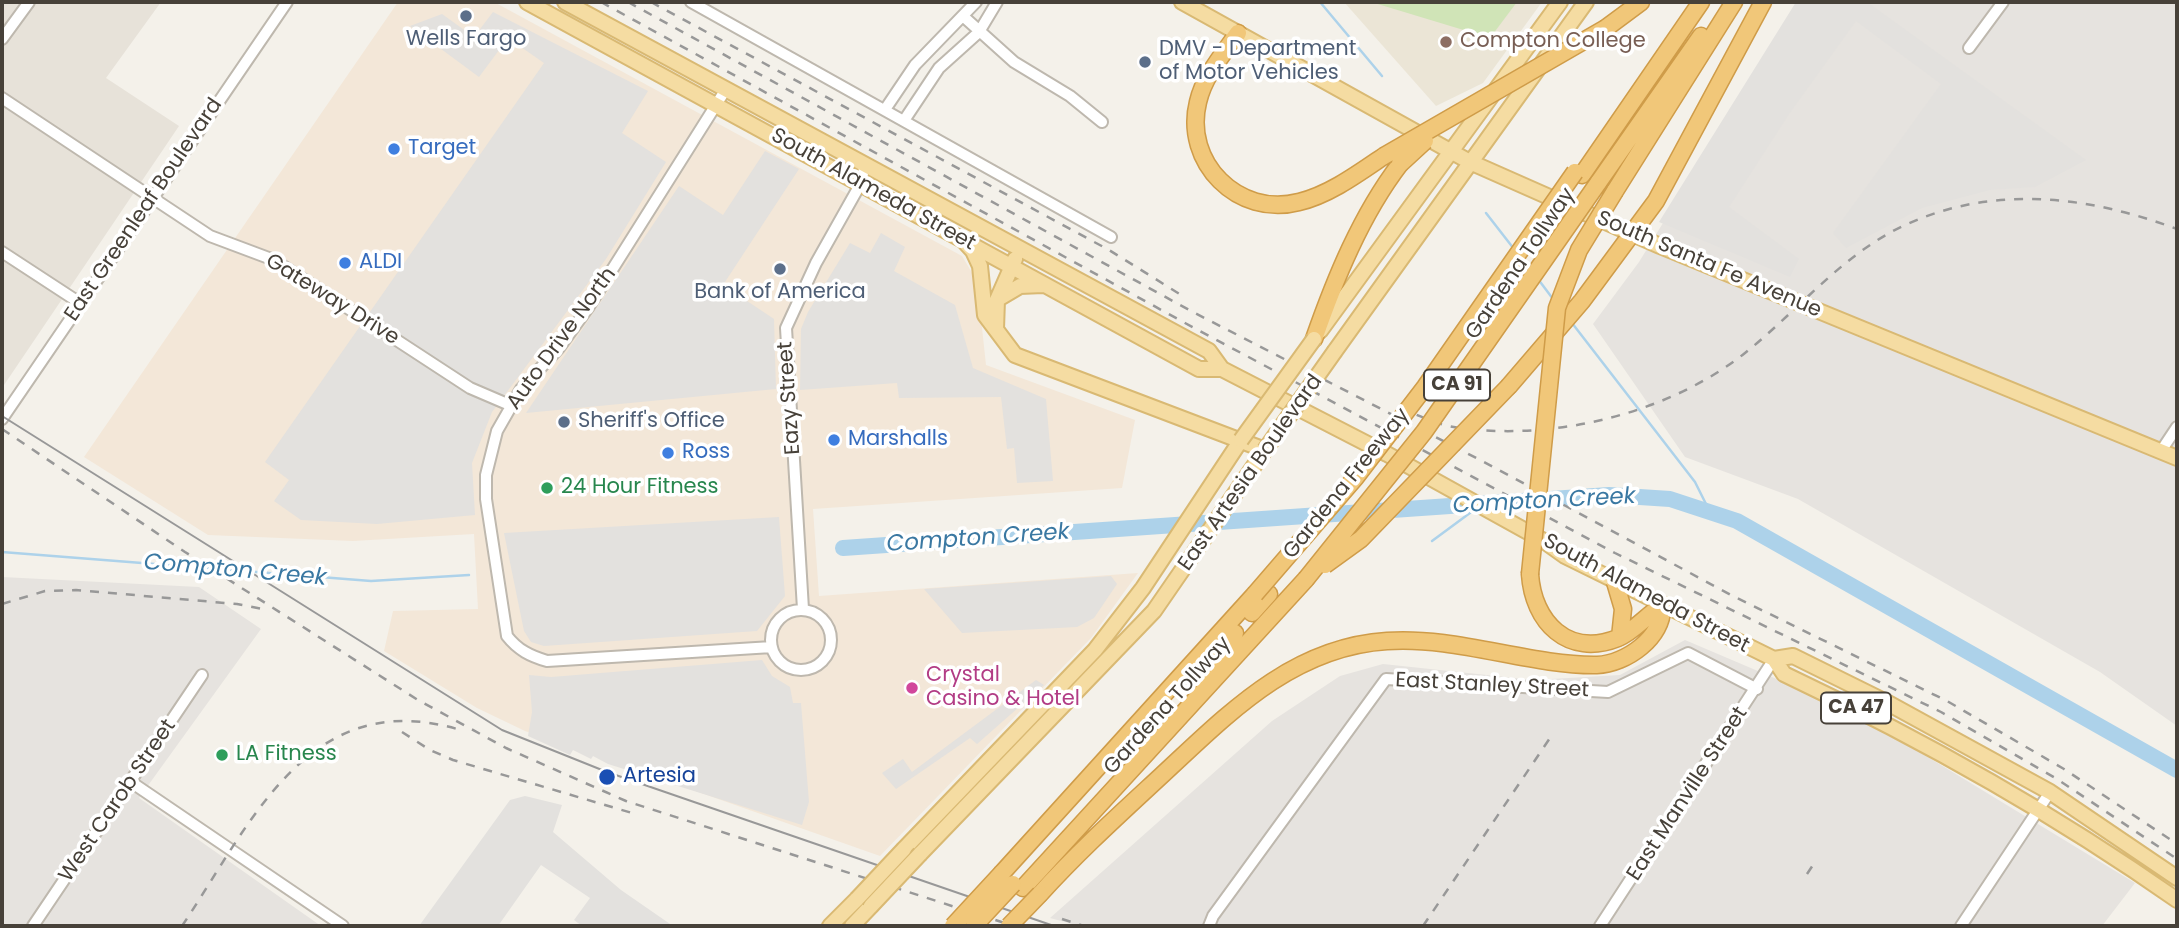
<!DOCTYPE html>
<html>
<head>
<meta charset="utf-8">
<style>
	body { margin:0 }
	#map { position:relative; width:2179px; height:928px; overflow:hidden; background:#f4f1ea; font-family:Poppins,sans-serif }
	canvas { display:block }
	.frame { position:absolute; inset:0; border:4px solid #474139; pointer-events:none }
</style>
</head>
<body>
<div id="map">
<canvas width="2179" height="928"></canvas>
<div class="frame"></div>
</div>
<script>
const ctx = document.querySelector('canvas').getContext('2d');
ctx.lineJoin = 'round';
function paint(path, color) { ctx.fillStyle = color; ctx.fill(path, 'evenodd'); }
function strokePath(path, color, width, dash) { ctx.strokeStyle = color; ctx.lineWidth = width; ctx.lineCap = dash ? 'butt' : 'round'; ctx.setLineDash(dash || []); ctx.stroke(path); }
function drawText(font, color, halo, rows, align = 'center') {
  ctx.font = font + ' Poppins,sans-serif'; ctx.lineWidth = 7; ctx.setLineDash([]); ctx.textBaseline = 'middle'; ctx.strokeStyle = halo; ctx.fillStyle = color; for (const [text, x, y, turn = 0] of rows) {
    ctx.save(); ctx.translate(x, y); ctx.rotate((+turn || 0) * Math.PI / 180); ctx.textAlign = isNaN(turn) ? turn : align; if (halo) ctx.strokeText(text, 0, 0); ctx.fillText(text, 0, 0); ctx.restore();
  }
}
paint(new Path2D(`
	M2,2H161L106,78L179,126L2,388Z`), '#e7e2d9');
paint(new Path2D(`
	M398,2H494L962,256L977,281L986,365L1135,420L1122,488L813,509L819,596L1138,573L1091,638L880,856L525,731L477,708L384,651L393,611L478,609L474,534L353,541L208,535L84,457Z`), '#f3e7d8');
paint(new Path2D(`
	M1799,2H2177V726L2100,672L1798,499L1685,457L1593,324L1639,262Z
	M2,577L199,587L261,629L139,798L321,926H2Z
	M1685,640L1779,680L1913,748L2135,883L2102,926H1080L1050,918L1272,721L1340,676L1383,664L1534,680L1620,675Z`), '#e6e3df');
paint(new Path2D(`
	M1344,2H1542L1483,83L1436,106Z`), '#ebe5d6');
paint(new Path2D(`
	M1371,2H1517L1490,38Z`), '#d0e4b7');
paint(new Path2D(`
	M1796,2H1867L2086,160L2035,187L1990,190L1922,208L1846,248L1833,233L1941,84L1856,21L1789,114L1729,207L1799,259L1790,277L1659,222Z
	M493,12L648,91L622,133L666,162L606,259L492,412L472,463L475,515L377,524L301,520L274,501L289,480L265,462L544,63L508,38L479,77L410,26L442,14L474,37Z
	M765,151L799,169L723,285L774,319L776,389L526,413L679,186L723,215Z
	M881,233L905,247L894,271L955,305L973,368L1046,399L1053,481L1017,483L1014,448L1007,449L1001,397L899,398L897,383L800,390L801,329L808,312L850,243L870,253Z
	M779,517L785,596L757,631L544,646L531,642L524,631L504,533Z
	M1111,576L1117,584L1094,618L1077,627L962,633L924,589Z
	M762,660L772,676L790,687L793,703H801L809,802L802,825L608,764L593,756L591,759L573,750L570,755L528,736L532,712L529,675L551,677Z
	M1036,680L1044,685L977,744L970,738L896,789L882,773L903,759L912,772Z
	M525,796L562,805L553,832L621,890L673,926H582L574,920L590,898L541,865L498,926H419L510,800Z`), '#e3e1de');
strokePath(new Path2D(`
	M1320,2L1382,76
	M1486,213L1514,249
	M1538,279L1553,299
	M1572,323L1695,482L1710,512
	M1432,541L1474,510
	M2,552L371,581L469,575`), '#add2ea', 2.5);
strokePath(new Path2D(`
	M843,548L1609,495L1670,499L1737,521L2177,770`), '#add2ea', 16);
const minor = new Path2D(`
	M691,2L1111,237
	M964,17L1014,62L1070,96L1102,122
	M2,39L29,2
	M1969,48L2003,2
	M726,89L588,308L559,348L521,389L497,431L486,475V499L507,636C518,650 530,656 547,661L772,647
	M2,98L210,236L274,260L470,388L512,406
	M886,108L915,65L976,2
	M905,119L939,68L979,32L997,2
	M2,252L80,303
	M2,419L287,2
	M2161,451L2177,427
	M803,609L786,328L816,263L861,183L865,164
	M771 640a30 30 0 1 1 60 0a30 30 0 1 1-60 0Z
	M131,782L343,926
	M33,926L202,675
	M1209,926L1213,916L1386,679L1608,692L1688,653L1757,689
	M1600,926L1774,659
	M1961,926L2050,792`);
const major = new Path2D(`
	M527,2L1199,369H1222
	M565,2L1209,351L1222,369L1387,454L1544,541L1565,556L1774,659L1784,674C1921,739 2052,812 2177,900
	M1182,2L1470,162L1660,246L2177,458
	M998,299L1020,286L1043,285
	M996,329L997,300L1015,259
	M1320,331L1560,2
	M1335,351L1586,2
	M1774,659L1793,656L1886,702L2050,792L2177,878
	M904,849L1095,650L1143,588L1241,440
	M920,854L1154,611L1265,450L1015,355L985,315L980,266L973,251L961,238
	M830,926L857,899
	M852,926L871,906`);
const highway = new Path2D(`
	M1606,28L1641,2
	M1238,33C1223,54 1204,76 1198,102C1183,162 1238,218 1299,202C1329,195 1359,173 1384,156
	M1582,175L1701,2
	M1598,183L1701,36
	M1615,191L1734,2
	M1314,339C1335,279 1361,215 1400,164
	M1509,386L1582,301L1656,201L1763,2
	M1615,582L1623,609L1620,637
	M1252,613L1269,594
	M1198,673L1235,633
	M1002,873L1255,594
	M1023,888L1306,579
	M1040,894C1078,852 1120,814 1161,776C1227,715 1291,647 1387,641C1457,636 1530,666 1597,665C1626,664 1664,637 1662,606C1646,615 1635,631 1618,638C1568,658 1533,622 1530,574`);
strokePath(minor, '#beb8ae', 14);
strokePath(major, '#d9b973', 18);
strokePath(highway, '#cf9c49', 19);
strokePath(minor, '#fff', 10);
strokePath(major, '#f5dca2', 14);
strokePath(highway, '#f1c779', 16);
strokePath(new Path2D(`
	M2,416L502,730L607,772L1054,926`), '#989898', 2);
strokePath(new Path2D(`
	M601,2L1185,323L1615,553L1941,712L2057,779L2177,859
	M628,2L1191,311L1484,462L1731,595L1947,701L2064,769L2177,844
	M651,2L1109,250L1186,298
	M1400,408C1420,416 1440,426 1460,428C1556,441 1669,413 1745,353C1799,310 1841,255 1905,225C1995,184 2088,196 2177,229
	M2,429L185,552L418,700L506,748L626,801L1014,926
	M2,604L45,591L76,590L237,604L268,610
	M402,732L430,750L453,760L632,813
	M1807,874L1813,865
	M1062,919L1084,926
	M182,926C250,825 308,686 457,729
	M1423,926L1550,738`), '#989898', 2.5, [9, 9]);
const majorBridge = new Path2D(`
	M1241,440L1314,339
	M1265,450L1335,351
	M857,899L904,849
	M871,906L920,854`);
const highwayBridge = new Path2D(`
	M1384,156L1606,28
	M1400,164L1425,141
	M1325,565L1361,539L1509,386
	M1530,574L1557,308L1579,250L1615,191
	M1306,579L1424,432L1598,183
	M1255,594L1356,477L1425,387L1575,172
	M953,926L1002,873
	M974,926L1013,884
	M1009,926L1040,894`);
strokePath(majorBridge, '#d9b973', 18, []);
strokePath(highwayBridge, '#cf9c49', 19, []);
strokePath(majorBridge, '#f5dca2', 14);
strokePath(highwayBridge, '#f1c779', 16);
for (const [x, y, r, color] of [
	[466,16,7,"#5c6f8a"],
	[1446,42,7,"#8d6e63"],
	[1145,62,7,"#5c6f8a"],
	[394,149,7,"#3f7fe0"],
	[345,263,7,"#3f7fe0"],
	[780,269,7,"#5c6f8a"],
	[564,422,7,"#5c6f8a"],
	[834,440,7,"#3f7fe0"],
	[668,453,7,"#3f7fe0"],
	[547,488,7,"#2e9e5b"],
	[912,688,7,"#d1479c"],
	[222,755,7,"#2e9e5b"],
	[607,777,9,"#1a4fb4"]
]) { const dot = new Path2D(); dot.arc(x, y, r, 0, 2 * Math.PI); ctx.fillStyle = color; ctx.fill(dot); strokePath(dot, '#fff', 2.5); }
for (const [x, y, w] of [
	[1457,385,66],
	[1856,708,70]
]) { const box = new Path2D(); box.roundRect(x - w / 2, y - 15.5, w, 31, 5); ctx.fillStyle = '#fff'; ctx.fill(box); strokePath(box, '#474139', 2); }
drawText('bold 19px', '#474139', null, [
	["CA 91",1457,385],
	["CA 47",1856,708]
]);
drawText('21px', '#4e5e75', '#fff', [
	["Wells Fargo",466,40],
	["DMV - Department",1159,50,"left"],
	["of Motor Vehicles",1159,74,"left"],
	["Bank of America",780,293],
	["Sheriff's Office",578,422,"left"]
]);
drawText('21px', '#785e54', '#fff', [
	["Compton College",1460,42]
], 'left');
drawText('21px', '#366cbe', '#fff', [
	["Target",408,149],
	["ALDI",359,263],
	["Marshalls",848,440],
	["Ross",682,453]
], 'left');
drawText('21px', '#474139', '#fff', [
	["South Alameda Street",873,190,29],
	["East Greenleaf Boulevard",144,210,-56],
	["Gardena Tollway",1521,264,-56],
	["South Santa Fe Avenue",1709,265,23],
	["Gateway Drive",332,300,32],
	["Auto Drive North",562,339,-54],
	["Eazy Street",790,398,-94],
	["East Artesia Boulevard",1251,473,-55],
	["Gardena Freeway",1347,484,-51],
	["South Alameda Street",1646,594,28],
	["East Stanley Street",1492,686,3],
	["Gardena Tollway",1168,706,-48],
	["East Manville Street",1688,794,-57],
	["West Carob Street",118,801,-56]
]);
drawText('21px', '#27864d', '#fff', [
	["24 Hour Fitness",561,488],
	["LA Fitness",236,755]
], 'left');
drawText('21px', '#b23c85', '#fff', [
	["Crystal",926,676],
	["Casino & Hotel",926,700]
], 'left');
drawText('21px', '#164399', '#fff', [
	["Artesia",623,777]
], 'left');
drawText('italic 23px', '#3a78a2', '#fff', [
	["Compton Creek",1544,502,-3],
	["Compton Creek",978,539,-4],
	["Compton Creek",235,571,5]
]);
</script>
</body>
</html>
